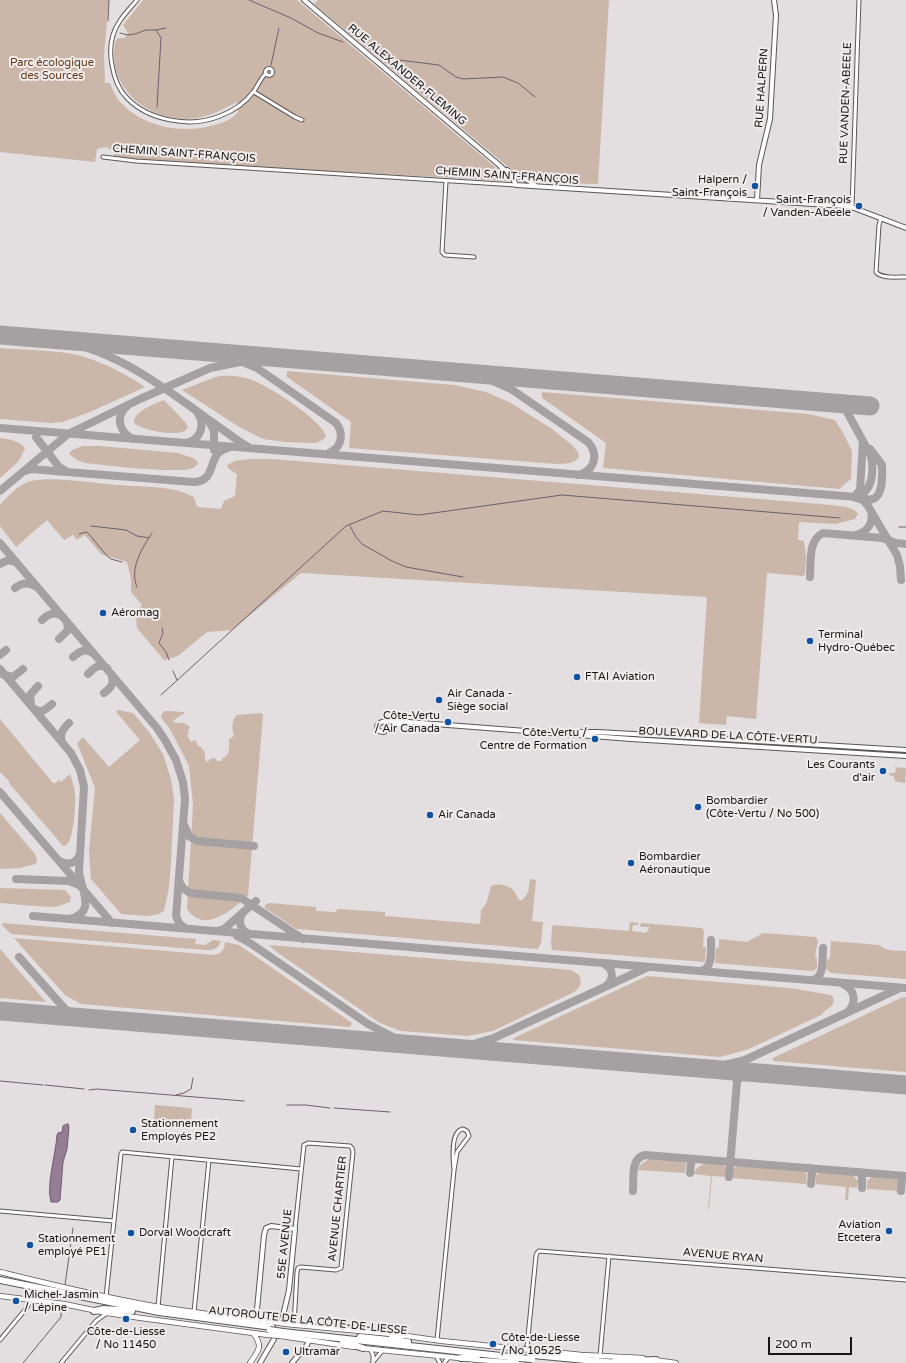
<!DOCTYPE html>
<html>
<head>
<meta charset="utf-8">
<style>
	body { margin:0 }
	#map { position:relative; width:906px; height:1363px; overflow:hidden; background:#e3dedf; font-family:"Varela Round",sans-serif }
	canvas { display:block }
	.scale { position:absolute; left:768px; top:1337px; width:84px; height:18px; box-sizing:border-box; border:2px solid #161515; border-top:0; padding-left:5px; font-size:12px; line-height:14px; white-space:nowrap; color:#161515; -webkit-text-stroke:3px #f1ebec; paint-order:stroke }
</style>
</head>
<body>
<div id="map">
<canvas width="906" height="1363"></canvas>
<div class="scale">200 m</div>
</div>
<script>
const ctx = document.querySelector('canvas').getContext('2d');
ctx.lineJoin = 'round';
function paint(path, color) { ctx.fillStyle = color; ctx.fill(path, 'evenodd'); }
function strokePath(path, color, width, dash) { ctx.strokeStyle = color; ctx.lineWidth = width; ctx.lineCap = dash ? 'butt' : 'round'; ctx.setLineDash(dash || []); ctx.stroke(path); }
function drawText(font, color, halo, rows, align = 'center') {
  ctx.font = font + ' "Varela Round",sans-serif'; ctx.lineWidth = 4; ctx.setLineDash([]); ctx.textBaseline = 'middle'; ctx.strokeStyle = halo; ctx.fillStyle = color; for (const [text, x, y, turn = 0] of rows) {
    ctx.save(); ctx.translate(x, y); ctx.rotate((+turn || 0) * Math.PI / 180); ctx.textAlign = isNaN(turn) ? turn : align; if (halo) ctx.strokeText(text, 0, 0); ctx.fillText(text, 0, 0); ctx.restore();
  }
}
paint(new Path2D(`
	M0,0H109L104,55L105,83H110C113,90 116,98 122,104C145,128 184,134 214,125C223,123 231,120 238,112L237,102C216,113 199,122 174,118C142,113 114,88 114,55C114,48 114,42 118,38H125L128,33L123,25L143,0H297L508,178H511V180L507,181L112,159L115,152L106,147L97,149L95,162L0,152Z
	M318,0H609L598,184L547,183L529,178L507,166L314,4Z
	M0,348C24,350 55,350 77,355C101,361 124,373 145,387L90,412L63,422L51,423L0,419Z
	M287,371L454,385L486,392L511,403L552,429L572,445L578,452L579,456C575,465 565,463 556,464L349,448L351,422L287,377Z
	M220,376C229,375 241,376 250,379C267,385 321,419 326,436L323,440L315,443L285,442L263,439L241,428L182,390L213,378Z
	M542,392L808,414L835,420L843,433L852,451L851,479L839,489L603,468L606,443L542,398Z
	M164,400L185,422L188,427L185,431C173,436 146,431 135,424L134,421C137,410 154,404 164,400Z
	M0,438C8,439 22,441 25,449L18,462L0,478Z
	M82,446H100L178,453L193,458L197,461L198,464L193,468L185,470H163L131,468L85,463L77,460L69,454L72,450Z
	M249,459H272L832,505C841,507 853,506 858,514L855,519L835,524L799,522L798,540L804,541L806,556L805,574L803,576L767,573L756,719L727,716L726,725L699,723L707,597L301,573L232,630L207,632L178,656L164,660L137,628L136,615L142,605L131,592V579L127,562L101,554L85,535L77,540L73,535L64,540L47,520L16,547L0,526V505C8,496 19,484 31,481C53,476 93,483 116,485C141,487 171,485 194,497L197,507L221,509L224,501L235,496L237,474L229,469L227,465L235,461Z
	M118,710L133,713L149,732L163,754L171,779L174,799L171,863L169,887L164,911L159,914L148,916L121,914L91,879L89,850L95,788L77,743L83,737L109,767L140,740L116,712Z
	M165,711L184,712V714L179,716L173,721L176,723C182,722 186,723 190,727L188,730L189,733L187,735L191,742L194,740L196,741L198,746L201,747L205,753V759L207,762L210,759L215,758L217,761H221L223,758C231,755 229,746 229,739L234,736C232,729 231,721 237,715L261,713L263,715L248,896C232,909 205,935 187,909L193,804L189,766L170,729L162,719L161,715Z
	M0,719L53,783H56L59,780L61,782L70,774C72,780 74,786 75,793C76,803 74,835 68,843C66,846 66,845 63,846L9,783V781L0,772Z
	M892,767L906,768L905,783L898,782L894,780V776L889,775V773H895L896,768Z
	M0,813L35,854L37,860L36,864L19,868L0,869Z
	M530,879L536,880L532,921L543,922L541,943L538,949L297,929L295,928L265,908V905L269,903L316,907V911L336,912L337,909L385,912V916L480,924L481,910L486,904L491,886C497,883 508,885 513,890C516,893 517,898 520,901C529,896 529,888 530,879Z
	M0,888L65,890L71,897L70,902L56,907L33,906L0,903Z
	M630,922L638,923V925H633L632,931L646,933L650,927H640L641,923L702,928L704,931L703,947H706L705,962L552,950L551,943L552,927L554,925L629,931Z
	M3,923L196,939L195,944L205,945L213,940L221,941C219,948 213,951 206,950L11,934L2,925Z
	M763,933L816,937L818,941L815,956L817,959V968L813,971L715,963L716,948H719V939L747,942Z
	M14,938L213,955C221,954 225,950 225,942L239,945L352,1023L350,1027L81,1004L65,995Z
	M831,941L879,945C888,952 895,950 906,951V979L831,973L826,969L827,960L830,958Z
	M269,945L571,970L579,975C583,983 580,989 572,993L493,1031L468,1036L401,1031L380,1023L278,953Z
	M0,949L46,1002L0,998Z
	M647,976L790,988L831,995C834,998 834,1001 833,1005L822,1013L823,1014L749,1049L720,1057L513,1040L514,1038Z
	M903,997H906V1072L773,1061V1058Z
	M155,1105L191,1108L192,1110L191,1123L154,1120Z
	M650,1158L683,1161L686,1163L685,1173L638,1170L639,1166Z
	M706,1163L722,1164L727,1168L726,1177L712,1176L709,1209H708L711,1176L694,1174C695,1168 701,1165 706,1163Z
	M738,1165L803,1171L807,1174L806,1184L732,1178L733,1169Z
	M821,1172L853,1175L858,1181L857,1188L849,1187L848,1200H845L846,1187L816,1184V1175Z
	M873,1176L897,1179L900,1187V1191L867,1189V1181Z`), '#cab7a9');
const water = new Path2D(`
	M68,1124L69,1127L67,1149L63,1162L60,1200L58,1202H51C46,1185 56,1153 57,1135L58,1133L62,1132L63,1126Z`);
paint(water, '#957d96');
strokePath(water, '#6f5e6f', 1);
strokePath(new Path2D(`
	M249,0L291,18L318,33L343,42
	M108,21L109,0
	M156,30L161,38L157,107
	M120,33L128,35L135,34L146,30H156L166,28
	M377,52L391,59L439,65L456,77L463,79L503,77L518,83L535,97
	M271,65L279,28
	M91,526L126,530L137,536L149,538
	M350,526L356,537L362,544L392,561L406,567L463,577
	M899,527H906
	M79,534L86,532L88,533L107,556L111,559L122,562
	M137,587C129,569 142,548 152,533
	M162,628L163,633L159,643L166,652L169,660
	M173,671L177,680
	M161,695L346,526L383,511L419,515L562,495L840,518
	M0,1081L43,1085
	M45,1085L84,1089
	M89,1090L97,1089L244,1101
	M176,1095L184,1093L191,1089L193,1078
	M287,1105H306L330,1108
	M334,1108L390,1112
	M65,1285L73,1228
	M23,1363L61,1317V1308`), '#6f5e6f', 1);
strokePath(new Path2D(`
	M43,338C107,345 154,380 205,417C220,427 234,439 250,448
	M207,352L231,357L257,368L336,423C345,435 341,450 326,454
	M463,373L486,378L511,389L588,442C599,454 595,471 578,475
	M127,406C115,417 119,432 133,439
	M209,421L214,431V450
	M0,428L856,497C873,492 874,471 871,456L846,410L839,404L833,403
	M36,437L59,467L67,472L193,482C219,482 205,453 228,448
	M186,443C201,440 206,424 197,412
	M25,471L32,469L65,472
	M0,491L68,434L140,399L210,368L250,360L290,358
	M854,497L860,490L863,441
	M856,498L863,500L868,506L897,555L900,566L901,580
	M860,498C864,499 869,500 873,499C884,495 882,474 882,465L870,449
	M856,535C868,532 874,522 871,511
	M0,543L157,728L165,740L176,760L183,782L185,799L176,916L179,923L185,928
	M0,564L8,560L16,562
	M810,577C811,562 808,540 823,533L882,538L896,543L906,544
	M15,588C22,582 29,582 37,587
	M42,620C48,614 54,611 62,616
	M59,639L68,630L67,622
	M0,655L6,650
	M73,657C80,651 85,648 93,653
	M0,669L71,753L80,770L84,787L79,871C80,888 98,913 69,919
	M88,674C94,668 99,663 107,668
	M4,675L13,677L23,669
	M104,693C111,688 115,683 111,674
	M31,705L30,695L38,686
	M34,709C42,714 46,709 52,704
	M62,742C59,734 63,729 69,723
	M0,792L112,923
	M184,825L189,836L197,841L254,846
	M59,861C69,866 76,863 80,854
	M16,879L69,881L79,885
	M179,881L183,888L190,893L241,898L303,939
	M242,914C238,922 240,930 249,934
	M33,916L906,988
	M217,931L224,929L256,901
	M237,936L250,943L368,1024L393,1037L413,1043L444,1046L469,1045L494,1038L646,968
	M19,957L65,1009L83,1018
	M604,964C613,968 615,979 606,986
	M701,971C713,969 711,950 711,940
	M813,980C825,977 822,958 823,948
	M843,984C855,989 857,1002 848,1012
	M660,1065L707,1067L725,1065L745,1060L900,988
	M726,1071C733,1072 735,1076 737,1082
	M809,1168L812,1173L811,1184
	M859,1172L862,1177V1188
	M690,1173L691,1162L694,1159
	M729,1177L737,1082C740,1076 744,1073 751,1073
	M633,1191C634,1179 630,1158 645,1155L906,1176
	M901,1191L902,1176`), '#a5a1a2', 8);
strokePath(new Path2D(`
	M0,335L870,406
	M0,1011L906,1085`), '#a5a1a2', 19);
strokePath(new Path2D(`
	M525,1363L527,1349`), '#c4c0c1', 3, [3, 1.5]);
const minor = new Path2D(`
	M137,0C128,11 117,21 113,35C110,45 110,55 112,65C114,77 118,89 127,98C149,121 191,128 220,116C233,111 246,102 254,91C258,85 261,78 266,73
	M265.5 72a3.5 3.5 0 1 1 7 0a3.5 3.5 0 1 1-7 0Z
	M254,92L295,117L302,120
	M103,157L136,161L516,185
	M446,181L442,252L445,255L474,257
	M852,207L859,0
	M881,218L879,225L876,272C881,279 897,277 906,277
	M0,1211L114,1221
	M106,1297L121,1154L122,1152L301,1169
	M158,1307L172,1157
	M194,1312L209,1160
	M294,1325L297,1272L298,1268L301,1267L336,1270L341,1268L353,1152L352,1148L350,1146L308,1143L304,1145L295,1229
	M0,1340L25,1310L32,1300
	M437,1340L454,1170L457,1152L469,1136L467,1131L463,1129C450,1131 453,1160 454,1170
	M527,1347L536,1256L537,1253L539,1251L906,1280
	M370,1349L373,1355V1361
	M436,1356L440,1363
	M600,1356L609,1256
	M61,1363L96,1321L107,1313
	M372,1363L383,1350
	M444,1363L449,1357`);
const tertiary = new Path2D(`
	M304,0L498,164L512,177L516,185L845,206L854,208L906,228
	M507,170C516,176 529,179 536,186
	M757,200L759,165L770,119L776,15L774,0
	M412,723L393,725L384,732L378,731L377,727C379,720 388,721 395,721L631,739L906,756
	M563,732H597L689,737L906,750
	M256,1320L264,1235L266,1228L271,1226L295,1229L289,1290L282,1320
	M260,1363L274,1339
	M292,1363L307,1345L309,1340`);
const secondary = new Path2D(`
	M0,1272C53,1285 105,1298 159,1307C197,1313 235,1318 274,1322
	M0,1296L64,1304L107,1313L141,1318L268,1335
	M286,1324L392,1334L442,1341L520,1349
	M281,1336L354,1347
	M361,1348L479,1360L523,1363
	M533,1350L582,1355L643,1358
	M654,1360L676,1363
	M250,1363C258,1351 264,1347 253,1333`);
const motorway = new Path2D(`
	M0,1280L159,1312L272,1327
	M94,1311L104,1309L132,1311
	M283,1332L519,1358
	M360,1337L408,1342
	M392,1337L404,1335
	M343,1342L363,1348
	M533,1355L617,1363
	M461,1358L477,1356
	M614,1362L656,1360`);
strokePath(minor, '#5b5757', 5);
strokePath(tertiary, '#5b5757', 6);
strokePath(secondary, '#5b5757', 6);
strokePath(motorway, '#5b5757', 8);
strokePath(minor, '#fff', 3);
strokePath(tertiary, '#fff', 4);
strokePath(secondary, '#fff', 4.5);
strokePath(motorway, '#fff', 6);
const secondaryBridge = new Path2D(`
	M274,1322L286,1324
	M268,1335L281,1336
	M520,1349L533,1350`);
const motorwayBridge = new Path2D(`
	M270,1330L283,1332
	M519,1358L532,1359`);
strokePath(secondaryBridge, '#5b5757', 6, []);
strokePath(motorwayBridge, '#5b5757', 8, []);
strokePath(secondaryBridge, '#fff', 4.5);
strokePath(motorwayBridge, '#fff', 6);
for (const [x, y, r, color] of [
	[755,186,4,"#0f53a3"],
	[859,206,4,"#0f53a3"],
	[103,613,4,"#0f53a3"],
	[810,641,4,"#0f53a3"],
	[577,677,4,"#0f53a3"],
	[439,700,4,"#0f53a3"],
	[448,722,4,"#0f53a3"],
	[595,739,4,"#0f53a3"],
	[883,771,4,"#0f53a3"],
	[698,807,4,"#0f53a3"],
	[430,815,4,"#0f53a3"],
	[631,863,4,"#0f53a3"],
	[133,1130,4,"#0f53a3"],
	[889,1231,4,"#0f53a3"],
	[131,1233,4,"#0f53a3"],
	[30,1245,4,"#0f53a3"],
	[16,1301,4,"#0f53a3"],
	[126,1319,4,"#0f53a3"],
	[493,1344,4,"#0f53a3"],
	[286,1352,4,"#0f53a3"]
]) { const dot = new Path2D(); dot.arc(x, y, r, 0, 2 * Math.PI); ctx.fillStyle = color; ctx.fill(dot); strokePath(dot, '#f1ebec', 1.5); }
drawText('11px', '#633916', '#f1ebec', [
	["Parc écologique",52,63],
	["des Sources",52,76]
]);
drawText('11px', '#161515', '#f1ebec', [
	["RUE ALEXANDER-FLEMING",407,75,40],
	["RUE HALPERN",762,88,-86],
	["RUE VANDEN-ABEELE",846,103,-88],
	["CHEMIN SAINT-FRANÇOIS",184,154,4],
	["CHEMIN SAINT-FRANÇOIS",507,176,4],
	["BOULEVARD DE LA CÔTE-VERTU",728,736,3],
	["AVENUE CHARTIER",338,1209,-84],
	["55E AVENUE",285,1244,-84],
	["AVENUE RYAN",723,1256,5],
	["AUTOROUTE DE LA CÔTE-DE-LIESSE",308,1321,6]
]);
drawText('11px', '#161515', '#f1ebec', [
	["Halpern /",747,180,"right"],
	["Saint-François",747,193,"right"],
	["Saint-François",851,200,"right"],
	["/ Vanden-Abeele",851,213,"right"],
	["Aéromag",111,613],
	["Terminal",818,635],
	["Hydro-Québec",818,648],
	["FTAI Aviation",585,677],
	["Air Canada -",447,694],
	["Siège social",447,707],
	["Côte-Vertu",440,716,"right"],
	["/ Air Canada",440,729,"right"],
	["Côte-Vertu /",587,733,"right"],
	["Centre de Formation",587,746,"right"],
	["Les Courants",875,765,"right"],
	["d'air",875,778,"right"],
	["Bombardier",706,801],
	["(Côte-Vertu / No 500)",706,814],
	["Air Canada",438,815],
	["Bombardier",639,857],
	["Aéronautique",639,870],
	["Stationnement",141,1124],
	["Employés PE2",141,1137],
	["Aviation",881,1225,"right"],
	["Etcetera",881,1238,"right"],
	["Dorval Woodcraft",139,1233],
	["Stationnement",38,1239],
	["employé PE1",38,1252],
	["Michel-Jasmin",24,1295],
	["/ Lépine",24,1308],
	["Côte-de-Liesse",126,1332,"center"],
	["/ No 11450",126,1345,"center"],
	["Côte-de-Liesse",501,1338],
	["/ No 10525",501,1351],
	["Ultramar",294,1352]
], 'left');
</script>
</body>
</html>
